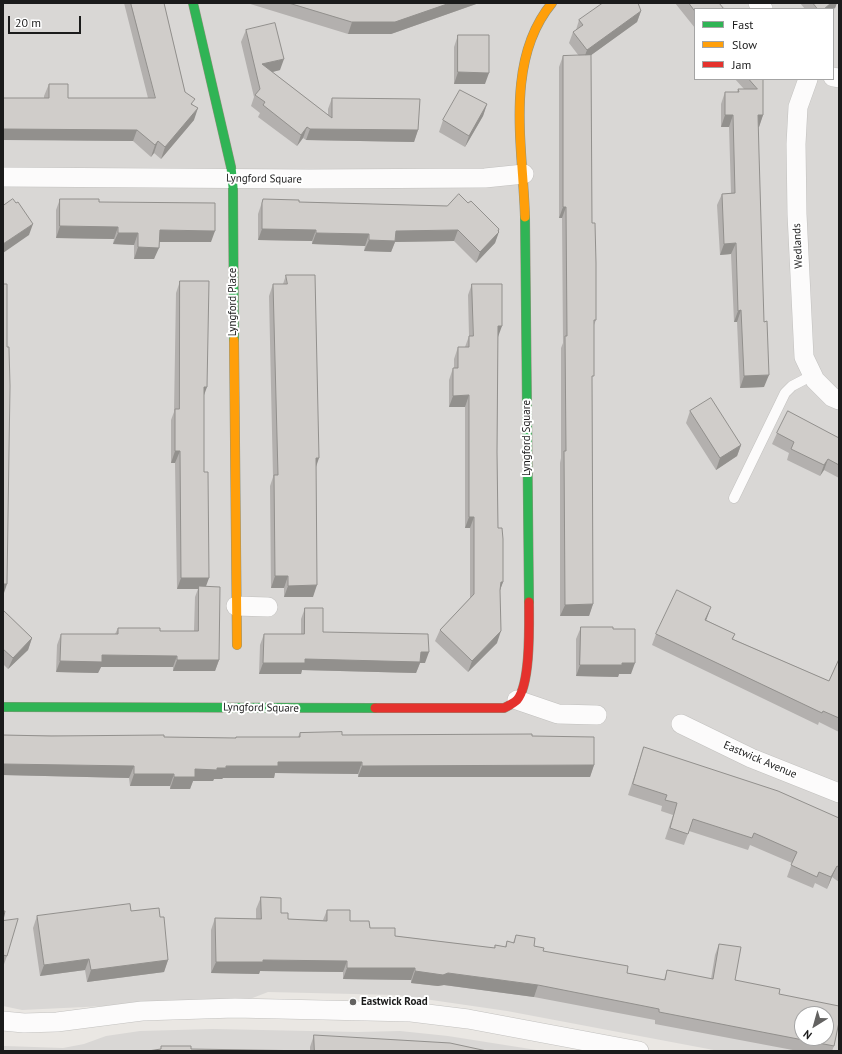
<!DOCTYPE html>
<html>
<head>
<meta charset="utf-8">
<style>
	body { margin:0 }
	#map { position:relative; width:842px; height:1054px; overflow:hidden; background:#eae7e3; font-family:"PT Sans",sans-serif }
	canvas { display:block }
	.frame { position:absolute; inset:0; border:4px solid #1b1b1b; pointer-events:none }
	.legend { position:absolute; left:694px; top:8px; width:140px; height:72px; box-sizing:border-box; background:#fff; border:1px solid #a4a4a4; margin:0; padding:5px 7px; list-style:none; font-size:12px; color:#1b1b1b }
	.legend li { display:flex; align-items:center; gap:8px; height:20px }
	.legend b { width:20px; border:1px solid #a4a4a4 }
	.north { position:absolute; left:794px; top:1006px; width:40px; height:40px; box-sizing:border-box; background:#fff; border:1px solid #a4a4a4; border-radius:50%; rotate:217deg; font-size:11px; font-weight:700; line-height:16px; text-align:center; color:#1b1b1b }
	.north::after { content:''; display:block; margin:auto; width:14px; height:18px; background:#636261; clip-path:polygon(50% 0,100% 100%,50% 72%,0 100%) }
	.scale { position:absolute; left:8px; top:16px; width:73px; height:18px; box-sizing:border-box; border:2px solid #1b1b1b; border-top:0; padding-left:5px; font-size:12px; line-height:14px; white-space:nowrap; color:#1b1b1b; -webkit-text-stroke:3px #fff; paint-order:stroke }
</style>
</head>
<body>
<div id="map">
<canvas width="842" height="1054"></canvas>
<div class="frame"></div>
<ul class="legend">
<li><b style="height:5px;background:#30b455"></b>Fast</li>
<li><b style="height:5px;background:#ff9f0a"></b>Slow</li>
<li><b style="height:5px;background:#e5322d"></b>Jam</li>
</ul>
<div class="north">N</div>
<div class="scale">20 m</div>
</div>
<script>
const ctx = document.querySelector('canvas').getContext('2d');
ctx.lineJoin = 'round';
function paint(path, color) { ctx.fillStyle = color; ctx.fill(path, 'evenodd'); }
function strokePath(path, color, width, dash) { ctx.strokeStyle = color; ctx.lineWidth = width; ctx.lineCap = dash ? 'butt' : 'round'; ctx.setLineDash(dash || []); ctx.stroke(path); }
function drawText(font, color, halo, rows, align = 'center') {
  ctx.font = font + ' "PT Sans",sans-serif'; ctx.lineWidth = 4; ctx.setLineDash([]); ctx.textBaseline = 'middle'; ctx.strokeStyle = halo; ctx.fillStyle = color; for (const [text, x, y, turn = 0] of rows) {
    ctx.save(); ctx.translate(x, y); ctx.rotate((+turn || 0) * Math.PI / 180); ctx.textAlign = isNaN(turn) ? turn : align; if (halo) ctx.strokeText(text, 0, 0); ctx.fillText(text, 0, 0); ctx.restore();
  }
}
paint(new Path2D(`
	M3,3H839V1051H719L507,1011L397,995L268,992L250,999L22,1010L3,1006ZM695,9H833V79H695ZM802,1014H826V1038H802Z
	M213,1029L358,1032L400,1031L448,1036L543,1051H3V1046H5L63,1048L84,1044L106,1036L140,1031Z`), '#d9d7d5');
const lane = new Path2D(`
	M734,498L785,393L792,386L813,375`);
const street = new Path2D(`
	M758,3L763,9
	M833,77L839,78
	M808,79L798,107L796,144L797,214L804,357L815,380L832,397L839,400
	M3,177L309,179L485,178L524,174
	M236,606L268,607
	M517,700L558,714L597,715
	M681,724L751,758L839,793
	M3,1021L24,1023L57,1022L142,1011L235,1008L411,1012L468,1019L639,1051`);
const fast = new Path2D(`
	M193,3L231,167L233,187L234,340
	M525,217L529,602
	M3,707L375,708`);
const slow = new Path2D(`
	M525,217C523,147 504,61 552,3
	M234,340L237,645`);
const jam = new Path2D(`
	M375,708H504C508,706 514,703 517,700C531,684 529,623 529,602`);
strokePath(lane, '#c2c1bf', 11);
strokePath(street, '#c2c1bf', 20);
strokePath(fast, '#91927c', 10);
strokePath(slow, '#91927c', 10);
strokePath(jam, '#91927c', 10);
strokePath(lane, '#fcfbfb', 10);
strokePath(street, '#fcfbfb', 19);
strokePath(fast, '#30b455', 9);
strokePath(slow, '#ff9f0a', 9);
strokePath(jam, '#e5322d', 9);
paint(new Path2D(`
	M124,3H164L185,92L193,105L194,120L161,159L154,153L151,157L133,141L55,140L44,98V96L49,84L68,98H148Z
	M247,3H479L391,34H348Z
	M675,3H719L695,9V28Z
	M800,3H837L835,8L833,9H805Z
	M641,11L637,22L591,55L592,223L596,320L594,325L592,380L593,604L589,616H560V463L561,458V348L563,343L562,218H559V67L563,56H579L569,43L573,32L576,30L579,20Z
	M246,30L280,70L272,72L328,115V109L332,98L418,130L414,142L306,140L303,138L297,146L258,117L260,113L251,106L254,97L241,42Z
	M458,35L485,84H454V47Z
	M735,79H763V115L759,127H758L764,387L740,388L737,322H734L731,254L720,255L717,205L722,194L731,193L729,127H721V104L725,92H737L738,89H744Z
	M487,104L483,116L465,147L439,132L443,120Z
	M60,199L99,202L211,242H159L154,259H134V245L113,244L114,239L56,238V210Z
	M263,199L299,202L447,206L468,203L499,229L495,243L476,263L454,241L395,242L391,252L364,251L365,246L312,244V241L258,240V214Z
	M286,275L316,466L313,597H284V588H271L270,486L273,477L269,296L273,284H283Z
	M180,281L204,395V472L206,586L219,660L215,671H173V667H101L98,673L56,672L57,645L61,634H115L118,628L160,631H194L195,597L198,589H177L175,463H171V420L174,412L176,293Z
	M472,284L498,337L497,452L498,528L503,582L500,590L497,643L468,672L435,641L440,630L470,598V528H465V407H449V380L453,368H454V359L458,347H465L469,336L468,295Z
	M690,411L741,445L737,456L716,470L686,423Z
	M777,433L839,438V478L824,470L820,476L787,460L789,453L772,444Z
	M305,608L323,632L425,663H420L416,673L302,670L301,674H259L260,645L264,634H301V619Z
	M3,610L32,638L28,650L8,669L3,664Z
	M707,618L706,620L735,634L733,639L829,681L839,659V732L819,722L818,725L652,645L656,634Z
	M581,627L613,629L631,674H619L618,677L576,676V639Z
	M300,733L342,735L532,736L594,765L590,777H358V774L275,773L274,778H223L222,779H214L213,781H193L190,789H170V786H130L129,778L3,775V735L235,738L236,737H298Z
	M644,747L839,818V882L832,877L827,889L815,883L813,888L787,877L792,863L750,845L748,850L689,831L684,845L665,839L673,815L661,811L662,806L628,795Z
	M261,897L288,919L323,920L327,910L350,921L395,936L494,948L495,945L505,947L507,941L513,943L516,935L534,946L543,951L627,973L664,980L667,970L711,979L715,955L719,944L735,980L779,994L834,1046L832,1051H798L655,1024V1020L534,997L444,985L438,986L411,983V980L343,979V972L260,971L259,974L211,973V930L215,918L256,919V909Z
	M131,911L168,960L164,972L87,982L85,970L40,976L33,928L37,916Z
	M3,921L7,956L3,967Z
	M314,1035L487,1051H148L161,1049V1046L191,1049L310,1051V1047Z`), '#b3b0ae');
paint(new Path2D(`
	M450,3H479L391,34H348L352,22Z
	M831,3H837L835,8L833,9H824Z
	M641,11L637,22L583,61L587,50Z
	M284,59L280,70L257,76L262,64Z
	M458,72L489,73L485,84H454Z
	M487,104L483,116L465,147L469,136Z
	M198,108L194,120L161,159L165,147Z
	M725,115H733L729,127H721Z
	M758,115H763L759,127H754Z
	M307,127L303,138L297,146L301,135Z
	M3,129H59L137,130L133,141L3,140Z
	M310,129L418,130L414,142L306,140Z
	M158,141L154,153L151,157L155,145Z
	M563,207H566L562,218H559Z
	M33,224L29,235L3,253V244Z
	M60,226L118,227L114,239L56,238Z
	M262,229L316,230L312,241L258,240Z
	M499,229L498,234L499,232L495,243L476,263L480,252Z
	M160,230L215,231L211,242H156Z
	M458,230L454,241L395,242L391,252L364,251L369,240L396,231Z
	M118,233H138L134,245L113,244Z
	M316,233L369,234L365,246L312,244Z
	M736,243L731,254L720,255L724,244Z
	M138,247L159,248L154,259H134Z
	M741,310L737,322H734L738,311Z
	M498,326H502L498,337Z
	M769,375L764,387L740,388L744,376Z
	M204,387H207L203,398Z
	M469,395L465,407H449L453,396Z
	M741,445L737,456L716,470L720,458Z
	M175,451H180L175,463H171Z
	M316,458H319L315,470Z
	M828,459L824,470L820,476L824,465Z
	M469,517H474L470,528H465Z
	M275,576H288L284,588H271Z
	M181,578H209L205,589L199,586L198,589H177Z
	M501,582H503L499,593Z
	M3,584H7L3,596Z
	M317,585L313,597H284L288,586Z
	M593,604L589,616H560L565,605Z
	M711,607L707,618L701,631L705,620Z
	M501,631L497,643L468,672L472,661Z
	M32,638L28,650L8,669L13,658Z
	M421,652H429L425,663H420L416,673L302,670L301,674H259L263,663L305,659Z
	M102,655L177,656L173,667H101L98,673L56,672L60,661Z
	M177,660H219L215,671H173Z
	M622,663H635L631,674H619L618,677L576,676L580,665Z
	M278,762H362L358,774L275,773L274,778H223L222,779H214L213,781H193L190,789H170L174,777L195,769Z
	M3,764L134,766L129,778L3,775Z
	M594,765L590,777H358L362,766Z
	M134,774H174L170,786H130Z
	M837,866L832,877L827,889L831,877Z
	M89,959L85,970L40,976L44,965Z
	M168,960L164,972L87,982L91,970Z
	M263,960L347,961L343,972L260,971L259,974L211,973L216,962Z
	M347,968H415L411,980L343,979Z
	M415,971L448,973L538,985L534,997L444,985L438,986L411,983Z`), '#92908d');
const building = new Path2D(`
	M131,3H164L185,92L195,99L191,104L198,108L165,147L158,141L155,145L137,130L3,129V98H49V84H68V98H155Z
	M289,3H450L395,22H352Z
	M603,3H638L641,11L587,50L573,32L583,25L579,20Z
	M689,3H719L724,9H695V11Z
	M813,3H831L824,9H818Z
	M275,23L284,59L262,64L332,118V98L420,99L418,130L310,129L307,127L301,135L263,105L265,102L255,95L260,89L246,30Z
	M458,35H489V73L458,72Z
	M591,55L592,223H595L596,263V320H594V376H592L593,604L565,605L564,451H566L565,336H567L566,207H563V56Z
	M749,79H763V115H758L759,153L764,322L767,321L769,375L744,376L741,310L738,311L736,243L724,244L722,194L735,193L733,115H725V92H739L738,89H757Z
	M460,90L487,104L469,136L443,120Z
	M459,194L468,203L471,201L499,229L498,231L499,232L480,252L458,230L396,231L395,241L369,240V234L316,233V230L262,229V203L263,199L299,200V202L447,206Z
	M13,199L16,203L18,202L33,224L3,244V206Z
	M60,199H99V202L215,203V231L160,230L159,248L138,247V233H118V227L60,226Z
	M286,275H315L319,458H316L317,585L288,586V576H275L274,475H278L273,284H287Z
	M180,281H209L207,387H204V472H208L209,578H181L180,451H175V409H179Z
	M3,284H7V347H9L10,386L7,584H3Z
	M472,284H502V326H498L497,452L498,528H502L503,539V582H501L500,590L501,631L472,661L440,630L474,594V517H469V395L453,396V368H458V347H469V336H473Z
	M711,398L741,445L720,458L690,411Z
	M788,411L839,438V465L828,459L824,465L791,449L794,442L777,433Z
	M199,586L220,587L219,660H177V656L102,655V662L60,661L61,634H118V628H160V631H198Z
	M677,590L711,607L705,620L735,634L732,639L829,681L839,659V718L823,711L822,713L656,634Z
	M305,608H323V632L428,634L429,652H421L420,662L305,659V663H263L264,634H304Z
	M3,610L32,638L13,658L3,649Z
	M581,627H613V629H635V663H622V665H580Z
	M342,732V735L532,734V736L594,737V765L362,766V762H278V766H226V768H217V770L195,769V777H174V774H134V766L3,764V735L51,736L164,735V737L236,738V737H300V733Z
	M644,747L778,791L839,818V867L837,866L831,877L819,872L817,877L791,865L797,852L754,833L752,838L693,819L688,834L670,828L677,803L665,800L667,795L633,784Z
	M261,897L281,898V913H288V919L327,921V910H350V921H369L370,928H395V936L495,948V945L506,947L507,941L514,943L516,935L535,938L534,946L544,948L543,951L628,966L627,973L665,980L667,970L713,979L719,944L741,947L735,980L780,989L779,994L839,1006V1022L834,1046L659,1012V1009L538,985L448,973L443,975L415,971V968H347V961L263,960V962H216L215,918L261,919ZM802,1014H826V1038H802Z
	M130,904L131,911L159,908L160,917H164L168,960L91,970L89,959L44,965L37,916Z
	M3,911H5L3,920Z
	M18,919L7,956L3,955V921Z
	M314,1035L450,1043L487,1051H148L161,1049V1046H191V1049L314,1051Z`);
paint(building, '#d0cdca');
strokePath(building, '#92908d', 1);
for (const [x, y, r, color] of [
	[353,1002,4,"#636261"]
]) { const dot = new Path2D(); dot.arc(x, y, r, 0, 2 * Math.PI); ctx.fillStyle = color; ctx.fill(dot); strokePath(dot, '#fff', 1.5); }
drawText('11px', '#1b1b1b', '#fff', [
	["Lyngford Square",264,179,1],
	["Wedlands",798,246,-93],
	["Lyngford Place",233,302,-90],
	["Lyngford Square",527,438,-90],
	["Lyngford Square",261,708,1],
	["Eastwick Avenue",760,760,23]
]);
drawText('bold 11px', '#1b1b1b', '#fff', [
	["Eastwick Road",361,1002]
], 'left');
</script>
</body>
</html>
